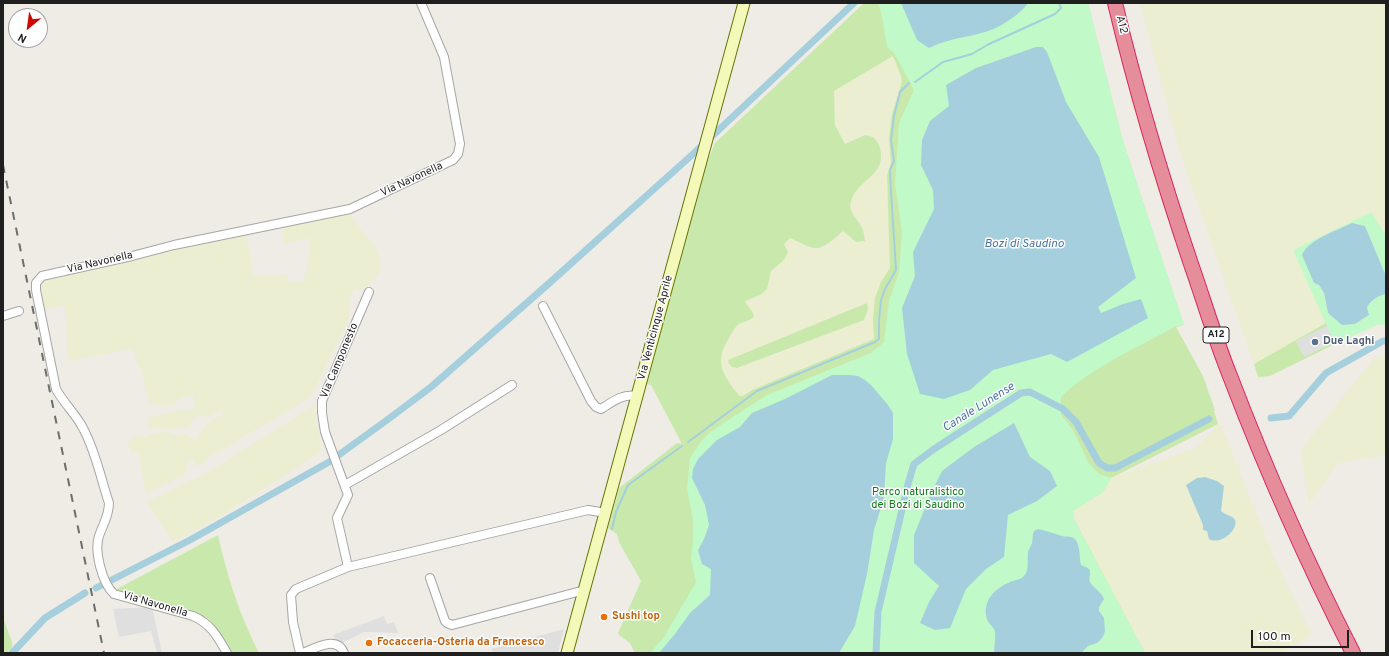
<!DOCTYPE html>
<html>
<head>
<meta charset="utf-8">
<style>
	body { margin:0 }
	#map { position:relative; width:1389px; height:656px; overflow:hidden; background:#efece5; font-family:Overpass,sans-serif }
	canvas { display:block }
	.frame { position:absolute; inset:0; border:4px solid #1f1f1f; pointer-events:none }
	.north { position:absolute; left:8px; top:8px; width:40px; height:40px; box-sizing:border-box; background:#fff; border:1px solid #a5a5a5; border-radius:50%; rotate:209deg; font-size:11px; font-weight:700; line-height:16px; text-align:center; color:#1f1f1f }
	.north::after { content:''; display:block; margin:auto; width:14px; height:18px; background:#cb0802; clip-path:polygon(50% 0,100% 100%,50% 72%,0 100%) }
	.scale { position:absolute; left:1251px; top:630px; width:98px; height:18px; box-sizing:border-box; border:2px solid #1f1f1f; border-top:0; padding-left:5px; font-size:12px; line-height:14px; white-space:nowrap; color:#1f1f1f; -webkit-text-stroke:3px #fff; paint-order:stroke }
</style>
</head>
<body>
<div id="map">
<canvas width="1389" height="656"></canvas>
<div class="frame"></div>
<div class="north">N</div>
<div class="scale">100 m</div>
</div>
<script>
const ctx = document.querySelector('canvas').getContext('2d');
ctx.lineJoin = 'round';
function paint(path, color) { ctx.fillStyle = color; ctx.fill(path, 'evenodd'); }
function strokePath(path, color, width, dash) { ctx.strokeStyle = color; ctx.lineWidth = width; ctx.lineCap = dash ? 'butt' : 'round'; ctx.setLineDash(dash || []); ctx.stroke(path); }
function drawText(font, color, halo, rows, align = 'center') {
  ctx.font = font + ' Overpass,sans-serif'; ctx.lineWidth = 3; ctx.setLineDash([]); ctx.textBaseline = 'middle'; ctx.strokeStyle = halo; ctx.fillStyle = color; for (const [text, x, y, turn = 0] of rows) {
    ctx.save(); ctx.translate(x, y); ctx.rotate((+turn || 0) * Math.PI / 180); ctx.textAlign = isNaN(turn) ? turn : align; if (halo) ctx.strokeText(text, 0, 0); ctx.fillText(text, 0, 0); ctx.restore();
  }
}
paint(new Path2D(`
	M1140,3H1386V235L1370,212L1293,250L1326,323L1254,364L1181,156Z
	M893,56L901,76L902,82L892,114L889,138L891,163L887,175L890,268L883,278L874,339L752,390L743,396L738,397L722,370L720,362L721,358L727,342L733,331L737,325L750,321L753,312L747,306L744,301L760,295L768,280L771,271L784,260V244L790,238L813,249L822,248L829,244L843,231L849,236L856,242L864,240V232L850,210L851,201L858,186L878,169L881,161V153L879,144L865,135L845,144L835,125L834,91ZM867,303L864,320L737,368L732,367L728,360Z
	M346,213L349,215L375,246L381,261L379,272L373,281L362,290L355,289L351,294L349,301L350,313L347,324L312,395L296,406L209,457L205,463L196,466L193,460L186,463L187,471L183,476L147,493L145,490L139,453L131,452L128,442L138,435H141L144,438L151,434L167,432L177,436L183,434L187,435L196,440L203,428L212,420L222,416L223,411L220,410L210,417L198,416L195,417L191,421L189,427L186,428L163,429L157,427H149L147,419L151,417L158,416L181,409L193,410L195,407L193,396L180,398L173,405L152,404L149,401L141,369L136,360L135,354L129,349L68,361L66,305L43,309L39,287L40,283L44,279L126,260L247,235L253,276L288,275V282H304L308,266L310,238L284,244L283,226Z
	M1386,355V455L1338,463L1309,504L1301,450L1373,359Z
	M314,405L321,446L319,453L227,512L173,542L147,503L153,499L213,470Z
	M1220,423L1275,560L1312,635L1281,653H1145L1074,519L1072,511L1103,492L1111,478L1196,448ZM1205,477L1217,481L1224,487L1221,512L1224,514L1232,517L1228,536L1221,540L1209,539L1207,530H1203V525L1186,485L1197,478Z`), '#ebeed0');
paint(new Path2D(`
	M864,3H1088L1122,138L1184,325L1176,327L1203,376L1215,410L1214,411L1218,424L1111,478L1103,492L1073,511L1074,519L1145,653L711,569L659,653H635L630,643L619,635L618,633L641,581L619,542L617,534L608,528L619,488L677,443L682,444L651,385L647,384L706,165L715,143ZM893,56L901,76L902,82L892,114L889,138L891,163L887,175L890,268L881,282L875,298L873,319L874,339L752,390L743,396H739L737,392H736C721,371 715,362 729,338C731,334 734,328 738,325C743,321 749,322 754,316C753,310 747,307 745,301L760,295L767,289L771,271L784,260L788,252L784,244L790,238C819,252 818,253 843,231L849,236L856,242L865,241C864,235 864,231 861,226C856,217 848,212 851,201C857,181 882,176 881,156C881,148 879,143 873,137L865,135L845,144L835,125L834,91Z
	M867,303L868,309L864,320L737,368L732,367L729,364L728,360Z
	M1326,323L1335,344L1270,376L1258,377L1254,364Z
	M218,535C227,576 240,616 259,653H230L219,633L210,621L202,616L189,610L115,590Z
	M3,617L12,642V647L7,653H3Z`), '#c8e9ab');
paint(new Path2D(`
	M878,3H1088L1122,138L1184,325L1176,326C1139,347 1090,368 1061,397V415L1073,430L1088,462L1099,474L1111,478L1103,492L1073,511L1074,519L1145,653H650L664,637L696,582L691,559L693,541V520L687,488L690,458L699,444L708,434L722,424L767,395L871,353L884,342L889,301L899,272L902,233L895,183L899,123L914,90L894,53L887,47L882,16Z
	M1371,212L1386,235V276L1365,226L1352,223L1312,243L1319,285L1324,293L1328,313L1355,324L1369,315L1367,307C1372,299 1378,296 1386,294V325H1377L1335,344L1293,250Z`), '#c2f9c8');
paint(new Path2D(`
	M1327,326L1334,342L1304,357L1296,341Z
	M152,607L162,653H157L151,631L119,637L113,609Z
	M384,616L387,624L394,622L398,633L364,632L338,645L333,635Z
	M564,629L558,653H494L491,649Z`), '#dfdfdf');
paint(new Path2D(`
	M901,3H1028C1021,14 998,29 985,32C965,38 949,38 929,48L917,40Z
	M1036,47H1043L1047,52L1066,102L1099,157L1136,278L1098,307L1101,313L1123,304L1141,299L1148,318L1067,362L1051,354L993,370L970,390L944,399L920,394L907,354L902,308L915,276L913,252L934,209L933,190L921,165L922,140L930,121L949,106L946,85L976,68Z
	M1352,223L1365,226L1386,276V294C1378,296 1372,299 1367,307L1369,315L1355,324L1342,325L1328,313L1324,293L1319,285L1314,283L1302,255C1309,239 1336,231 1352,223Z
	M832,375H849L858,376L865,380L871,385L888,405L893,413V439L886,463L884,498L874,530L867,574L855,626L839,653H659L675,634L690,613L710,595L711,569L702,564L698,550L704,539L709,525L705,505L692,478L693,469L698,459L717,440L740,427L752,413L785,399Z
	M1014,423L1030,457L1050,471L1057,486L1037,501L1008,515L1004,557L986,569L966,589L950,628L935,630L920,623L929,602L939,586L914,563V535L932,491L942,471L974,447Z
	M1205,477L1217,481L1224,486L1221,511C1225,515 1232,515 1235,520C1239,528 1222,546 1209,539L1207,531L1203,530V525L1186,485L1197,478Z
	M1038,529C1047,531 1053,533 1062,536C1065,537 1068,536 1071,537C1081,539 1079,557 1081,565C1083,566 1087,567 1089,569C1092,573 1088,578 1090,582C1094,589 1102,592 1104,599L1099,607V611L1104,618L1105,631L1103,637L1097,643L1088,646L1081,653H994C994,646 996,639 995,632C994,626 988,624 987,619C982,602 993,590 1008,583C1014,579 1022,581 1026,573C1029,566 1027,559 1028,552C1029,548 1031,546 1032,543C1033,539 1032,536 1034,531Z`), '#a6cfdd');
strokePath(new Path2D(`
	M915,82L943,62L972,54L987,45L1055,14L1061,8L1059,3
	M688,442L757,391L875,342L879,339V321L881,300L885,289L896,270L890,175V170L894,161L891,140L894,116L900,92L909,83
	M612,529L616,512L628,485L682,446`), '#a6cfdd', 2);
strokePath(new Path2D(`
	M1271,418L1289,416L1326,373L1383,341H1386
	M96,588L190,540L329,462L387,420L431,387L546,286L693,154L854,3
	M12,653L45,618L85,593
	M876,653L878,612L908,484L914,464L934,449L1021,393L1030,392L1063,409L1076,422L1099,463L1107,468H1115L1209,419`), '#a6cfdd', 7);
const minor = new Path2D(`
	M543,306L591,401L596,407L601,409C612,402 623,393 637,396
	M3,316L19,311
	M345,485L441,430L512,385
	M348,567L588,510L606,513
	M430,578L445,621L447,623L452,625L585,590
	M227,653C217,636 211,624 193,616L114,594C102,583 94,551 99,536C103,524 109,516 109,503C101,479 96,453 84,430C77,415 64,404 56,389L36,290V283L42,276L132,256L174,245L350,209L453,160L458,154L460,144L444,57L421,3
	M300,653L293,622L291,595L296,589L348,567L337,518L348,495L325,432L322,413V401L369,292
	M303,653C315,648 337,635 344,653`);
const secondary = new Path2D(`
	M567,653L744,3`);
const motorway = new Path2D(`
	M1115,3C1136,91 1162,178 1191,264C1204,301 1215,339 1230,376C1266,470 1307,563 1353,653`);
strokePath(minor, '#a6a6a6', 10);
strokePath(secondary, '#667506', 13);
strokePath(motorway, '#d9265e', 16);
strokePath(minor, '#fff', 8);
strokePath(secondary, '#f4f9b9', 11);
strokePath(motorway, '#e68d9b', 14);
strokePath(new Path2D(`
	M3,165L104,653`), '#6d6d6d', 2, [8, 8]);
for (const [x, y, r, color] of [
	[1315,342,4,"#5c6f8a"],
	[604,617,4,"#e8710a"],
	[369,643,4,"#e8710a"]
]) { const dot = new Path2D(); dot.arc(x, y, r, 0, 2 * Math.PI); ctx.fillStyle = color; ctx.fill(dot); strokePath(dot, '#fff', 1.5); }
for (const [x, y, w] of [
	[1216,335,26]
]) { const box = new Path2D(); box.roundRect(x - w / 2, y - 8, w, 16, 3); ctx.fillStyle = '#fff'; ctx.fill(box); strokePath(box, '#1f1f1f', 1); }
drawText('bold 10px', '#1f1f1f', null, [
	["A12",1216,335]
]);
drawText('11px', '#1f1f1f', '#fff', [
	["A12",1121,25,77],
	["Via Navonella",412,180,-25],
	["Via Navonella",100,263,-13],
	["Via Venticinque Aprile",656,328,-75],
	["Via Camponesto",340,361,-67],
	["Via Navonella",155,605,16]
]);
drawText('bold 11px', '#4e5e75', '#fff', [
	["Due Laghi",1323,342]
], 'left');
drawText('11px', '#0d7d19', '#fff', [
	["Parco naturalistico",918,493],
	["dei Bozi di Saudino",918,506]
]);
drawText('bold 11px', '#c56008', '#fff', [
	["Sushi top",612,617],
	["Focacceria-Osteria da Francesco",377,643]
], 'left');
drawText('italic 12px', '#4975a6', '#fff', [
	["Bozi di Saudino",1024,245],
	["Canale Lunense",979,408,-32]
]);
</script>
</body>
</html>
